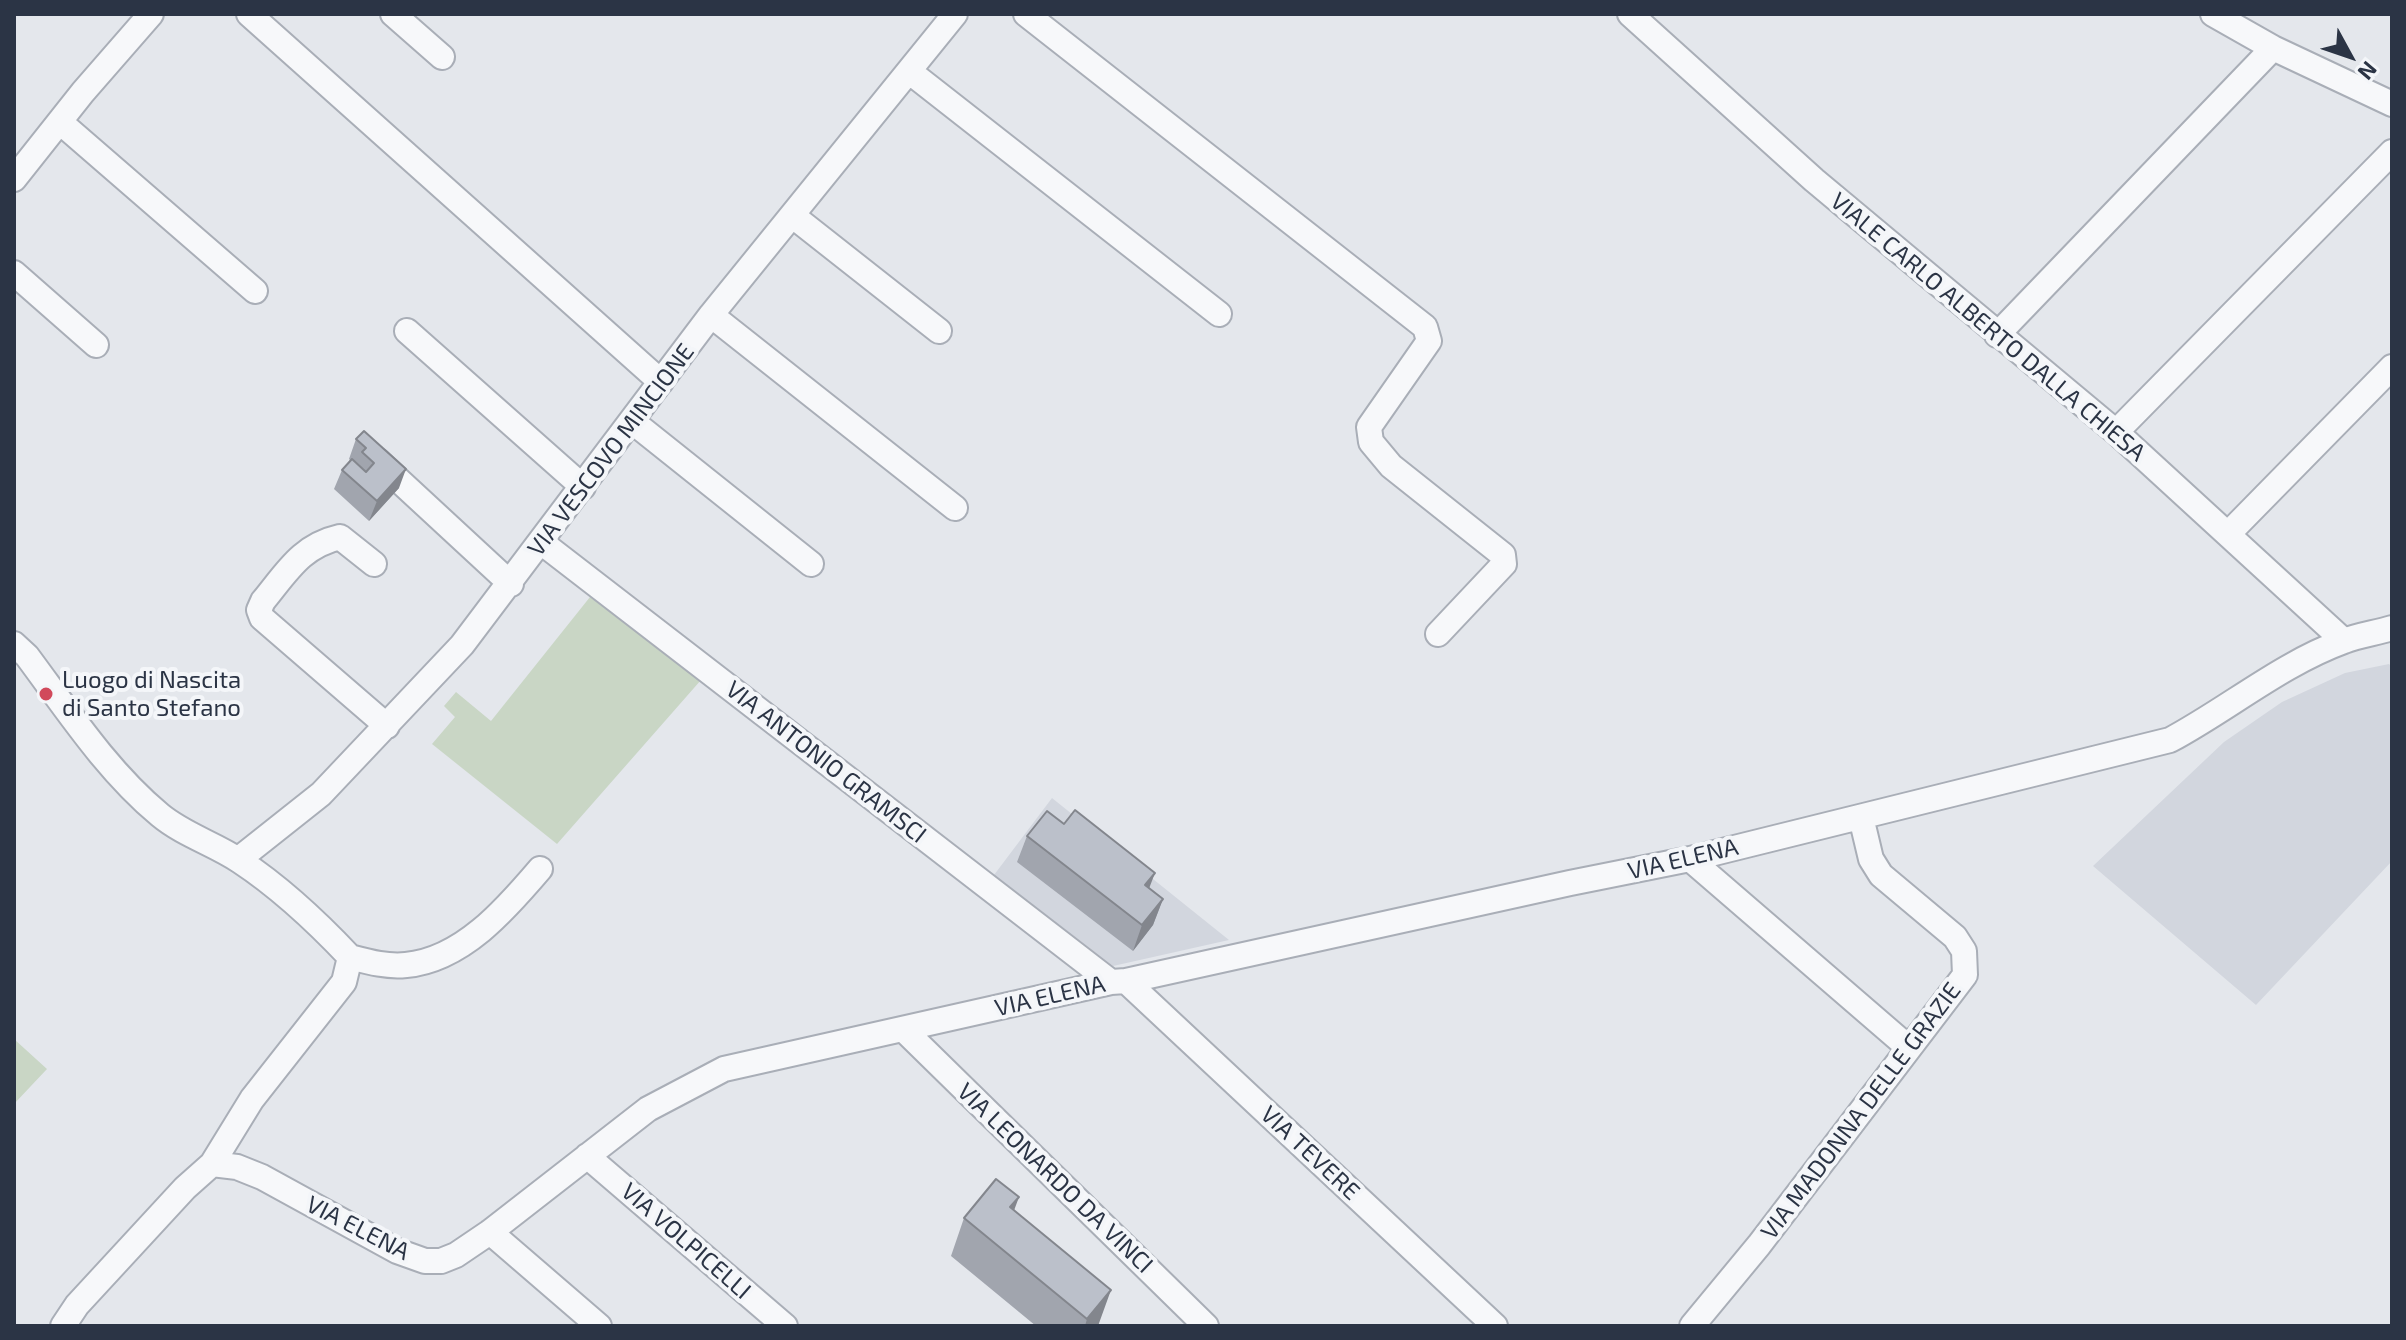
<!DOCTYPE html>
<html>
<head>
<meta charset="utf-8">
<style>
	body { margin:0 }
	#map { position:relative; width:2406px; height:1340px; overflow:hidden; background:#e4e7ec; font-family:"Exo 2",sans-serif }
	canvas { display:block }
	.frame { position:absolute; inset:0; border:16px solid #2b3445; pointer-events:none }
	.north { position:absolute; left:2310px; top:16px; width:80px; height:80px; -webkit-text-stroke:6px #f4f6f9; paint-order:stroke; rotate:130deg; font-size:22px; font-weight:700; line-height:32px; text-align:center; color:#2b3445 }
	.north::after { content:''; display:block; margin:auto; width:28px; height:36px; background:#2b3445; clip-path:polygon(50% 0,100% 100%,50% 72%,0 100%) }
</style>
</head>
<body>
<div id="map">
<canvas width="2406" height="1340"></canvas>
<div class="frame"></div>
<div class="north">N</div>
</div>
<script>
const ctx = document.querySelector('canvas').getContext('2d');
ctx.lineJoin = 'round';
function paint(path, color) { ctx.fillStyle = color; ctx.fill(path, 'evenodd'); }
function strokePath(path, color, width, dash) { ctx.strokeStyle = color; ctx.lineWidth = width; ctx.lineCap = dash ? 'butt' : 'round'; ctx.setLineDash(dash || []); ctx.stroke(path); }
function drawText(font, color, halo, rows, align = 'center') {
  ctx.font = font + ' "Exo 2",sans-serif'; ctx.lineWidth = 8; ctx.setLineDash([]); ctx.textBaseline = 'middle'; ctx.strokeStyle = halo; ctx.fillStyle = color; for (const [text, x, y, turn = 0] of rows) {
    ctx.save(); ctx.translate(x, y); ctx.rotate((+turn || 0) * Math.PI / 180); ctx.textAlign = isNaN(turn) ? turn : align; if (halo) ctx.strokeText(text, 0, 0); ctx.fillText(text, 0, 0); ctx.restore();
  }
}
paint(new Path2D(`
	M2389,664L2392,667V861L2256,1005L2093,866L2224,742L2282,702L2345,673Z
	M1052,798L1229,940L1113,966L994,875Z`), '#d2d6de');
paint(new Path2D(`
	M590,597L701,680L557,844L432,744L455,717L444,706L456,692L491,721Z
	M14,1039L47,1069L14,1104Z`), '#c9d6c5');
const minor = new Path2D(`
	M249,14L661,382
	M393,14L442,57
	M1026,14L1425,327L1429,341L1369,427L1371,442L1391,466L1503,555L1504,564L1438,634
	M1630,14L1814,180L2116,432L2344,641
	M2213,14L2273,48L2392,104
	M910,72L1219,314
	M60,122L255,291
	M14,179L83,92L151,14
	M793,216L939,331
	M14,273L96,345
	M711,315L955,508
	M407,331L583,487
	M1997,335L2273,48
	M633,422L811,564
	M2116,432L2392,152
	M378,461L511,584
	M2228,534L2392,367
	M541,542L1111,982
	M374,564L340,537C301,546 287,572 263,601L259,610L262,618L387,726
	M14,644L27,656C68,711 107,771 160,815C184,835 215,844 240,861C281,888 317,922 350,957L344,982L252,1099L212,1164
	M239,859L321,794L462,645L711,315L955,14
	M1690,859L1909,1048
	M350,957C369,962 387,967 406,965C462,960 506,909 540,869
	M1126,981L1495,1326
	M903,1029L1206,1326
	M587,1156L785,1326
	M490,1232L599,1326
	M63,1326L77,1305L185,1188L212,1164L237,1167L262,1177L397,1251L425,1261H441L456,1255L490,1232L648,1109L724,1069L1111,982L1126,981L1570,883L1690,859L2170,740C2228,709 2281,664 2344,641C2359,635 2376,633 2392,628
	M1692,1326L1759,1245L1965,975L1964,951L1955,937L1881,875L1871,859L1861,817`);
strokePath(minor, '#a9aeb7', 28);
strokePath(minor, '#f7f8fa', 24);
paint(new Path2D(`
	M364,431L399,488L369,521L334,489L342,470L350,460L349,459L356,439Z
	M1064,824L1163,899L1153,925L1133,951L1017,862L1027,836Z
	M1014,1210L1098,1326H1036L951,1256L964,1218Z`), '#a1a5ae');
paint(new Path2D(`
	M406,469L399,488L369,521L377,501Z
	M1155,873L1145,899V885Z
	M1163,899L1153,925L1133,951L1142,925Z
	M1019,1197L1005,1235L1010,1207Z
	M1111,1290L1098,1326H1085L1087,1319Z`), '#83868d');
const building = new Path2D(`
	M364,431L406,469L377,501L342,470L352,459L366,472L374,463L362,452L366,448L356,439Z
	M1075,810L1155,873L1145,885L1163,899L1142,925L1027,836L1047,811L1064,824Z
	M996,1179L1019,1197L1010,1207L1111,1290L1087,1319L964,1218Z`);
paint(building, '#bbc0ca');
strokePath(building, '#83868d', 2);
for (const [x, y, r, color] of [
	[46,694,8,"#d1495b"]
]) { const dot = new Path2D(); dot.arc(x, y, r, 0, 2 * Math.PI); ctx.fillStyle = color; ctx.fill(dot); strokePath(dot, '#f4f6f9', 3); }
drawText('24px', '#2b3445', '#f4f6f9', [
	["VIALE CARLO ALBERTO DALLA CHIESA",1988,327,40],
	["VIA VESCOVO MINCIONE",611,450,-53],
	["VIA ANTONIO GRAMSCI",826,762,38],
	["VIA ELENA",1683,859,-13],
	["VIA ELENA",1050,996,-13],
	["VIA MADONNA DELLE GRAZIE",1861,1111,-53],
	["VIA TEVERE",1310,1153,43],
	["VIA LEONARDO DA VINCI",1055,1178,44],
	["VIA ELENA",358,1228,27],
	["VIA VOLPICELLI",686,1241,41]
]);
drawText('24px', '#2b3445', '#f4f6f9', [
	["Luogo di Nascita",62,680],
	["di Santo Stefano",62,708]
], 'left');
</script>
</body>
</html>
